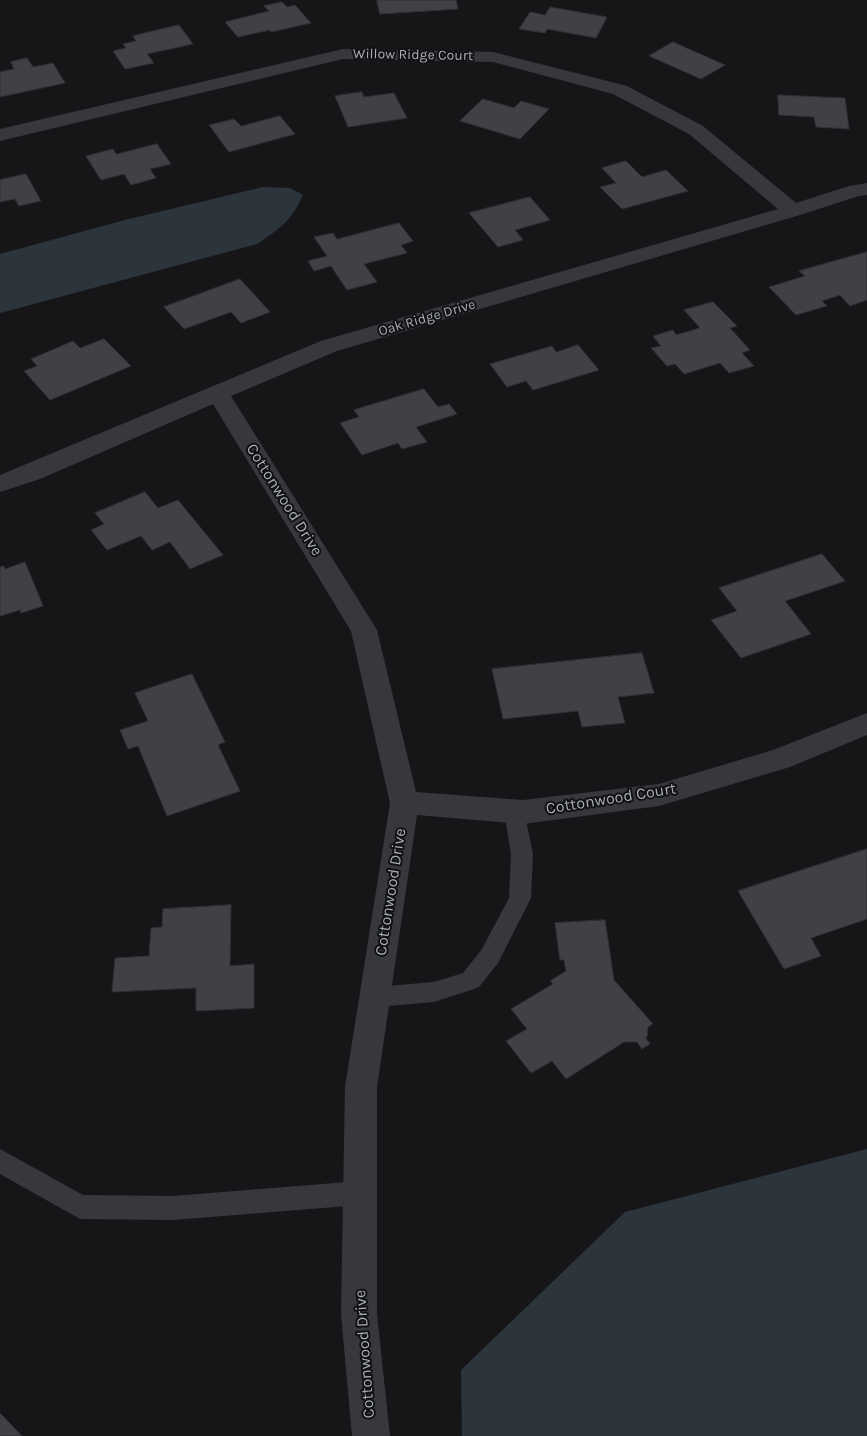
<!DOCTYPE html>
<html>
<head>
<meta charset="utf-8">
<style>
	body { margin:0 }
	canvas { display:block; background:#161618 }
</style>
</head>
<body>
<canvas width="867" height="1436"></canvas>
<script>
const ctx = document.querySelector('canvas').getContext('2d');
ctx.lineJoin = 'round';
function paint(path, color) { ctx.fillStyle = color; ctx.fill(path, 'evenodd'); }
function strokePath(path, color, width, dash) { ctx.strokeStyle = color; ctx.lineWidth = width; ctx.lineCap = dash ? 'butt' : 'round'; ctx.setLineDash(dash || []); ctx.stroke(path); }
function drawText(font, color, halo, rows, align = 'center') {
  ctx.font = font + ' Karla,sans-serif'; ctx.lineWidth = 4; ctx.setLineDash([]); ctx.textBaseline = 'middle'; ctx.strokeStyle = halo; ctx.fillStyle = color; for (const [text, x, y, turn = 0] of rows) {
    ctx.save(); ctx.translate(x, y); ctx.rotate((+turn || 0) * Math.PI / 180); ctx.textAlign = isNaN(turn) ? turn : align; if (halo) ctx.strokeText(text, 0, 0); ctx.fillText(text, 0, 0); ctx.restore();
  }
}
paint(new Path2D(`
	M263,187L290,188L303,195C290,222 282,227 257,244L0,313V254L125,220Z
	M867,1149V1436H462L461,1370L625,1212Z`), '#2c353c');
const building = new Path2D(`
	M377,0H456L458,9L380,14Z
	M282,2L287,7L295,5L311,23L271,32L270,30L238,37L225,22L269,11L264,6Z
	M550,7L607,17L596,38L547,29L545,33L519,29L530,12L545,15Z
	M179,25L193,44L147,54L154,63L125,69L113,51L126,48L123,44L136,41L133,36Z
	M673,42L725,65L701,79L649,56Z
	M27,58L33,67L53,63L65,83L0,97V72L14,69L11,62Z
	M362,92L364,97L394,93L407,118L348,127L335,96Z
	M778,95L845,98L849,129L816,127L814,117L779,115Z
	M483,99L514,108L521,101L549,109L520,139L460,121Z
	M280,116L295,134L229,152L209,125L234,119L241,126Z
	M157,144L171,164L150,169L156,178L131,185L124,174L101,180L86,156L113,149L116,154Z
	M626,161L642,177L666,170L688,191L622,209L600,187L616,183L602,168Z
	M26,174L41,201L19,206L15,199L0,202V180Z
	M530,197L550,220L515,230L523,240L498,247L469,213Z
	M399,223L413,241L401,245L407,253L364,264L377,282L347,290L331,266L314,271L308,261L327,256L314,237L333,233L337,239Z
	M867,252V300L850,306L840,295L822,301L827,306L796,315L769,287L805,276L799,271Z
	M240,279L270,312L241,323L231,312L184,329L164,307Z
	M713,302L737,326L730,328L750,350L742,353L754,366L729,373L720,363L684,374L675,364L667,366L651,348L661,346L653,336L673,330L676,335L700,328L684,310Z
	M104,339L131,366L50,400L24,371L37,366L31,359L73,341L80,348Z
	M578,345L599,370L533,390L526,381L507,387L490,364L552,346L556,352Z
	M424,389L438,407L449,404L457,414L416,427L427,442L402,449L398,443L362,455L340,423L359,417L354,410Z
	M145,492L158,508L178,500L223,555L190,569L170,542L152,550L141,536L107,550L91,530L104,524L95,513Z
	M822,554L845,581L785,601L811,634L741,658L711,620L737,611L719,588Z
	M25,562L43,606L21,613L20,610L0,616V567L4,566L5,569Z
	M642,653L654,693L618,697L625,723L582,727L578,711L503,719L492,669Z
	M192,674L225,742L218,745L240,791L167,816L138,746L128,749L120,730L148,721L135,693Z
	M867,849V919L811,938L821,956L784,969L738,891Z
	M231,905L230,966L254,964V1008L196,1011V988L112,992L115,958L149,956L151,928L162,927L163,909Z
	M605,920L614,980L653,1024L648,1027L647,1037H645L650,1044L642,1049L637,1042H624L566,1079L552,1061L531,1073L506,1041L527,1029L511,1009L553,984L550,981L566,971L564,960H560L555,923Z
	M0,1413L22,1436H0Z`);
paint(building, '#404145');
strokePath(building, '#303034', 1);
paint(new Path2D(`
	M514,803L521,805L524,811L533,854L531,898L498,963L479,987L471,990L434,1002L375,1007L367,1004L364,997L367,990L375,987L434,982L463,973L482,949L509,898L511,854L504,811L507,805Z
	M0,1149L83,1195L173,1196L360,1181L369,1185L372,1193L369,1201L360,1205L173,1220L80,1219L0,1174Z`), '#37383d');
paint(new Path2D(`
	M343,49L493,52L627,86L703,126L796,203L849,186L867,183V195L859,196L800,215L337,351L231,396L377,630L416,792L523,800L659,784L773,750L867,713V735L790,767L659,806L523,824L417,815L377,1087V1314L390,1436H352L341,1314L345,1087L390,803L351,631L213,404L40,479L0,492V475L321,341L778,209L689,134L613,94L493,62L343,59L0,141V129Z`), '#37383d');
drawText('14px', '#a8adb8', '#111113', [
	["Willow Ridge Court",413,55,1],
	["Oak Ridge Drive",427,318,-16]
]);
drawText('16px', '#a8adb8', '#111113', [
	["Cottonwood Drive",284,500,58],
	["Cottonwood Court",611,799,-9],
	["Cottonwood Drive",391,892,-81],
	["Cottonwood Drive",365,1354,-94]
]);
</script>
</body>
</html>
